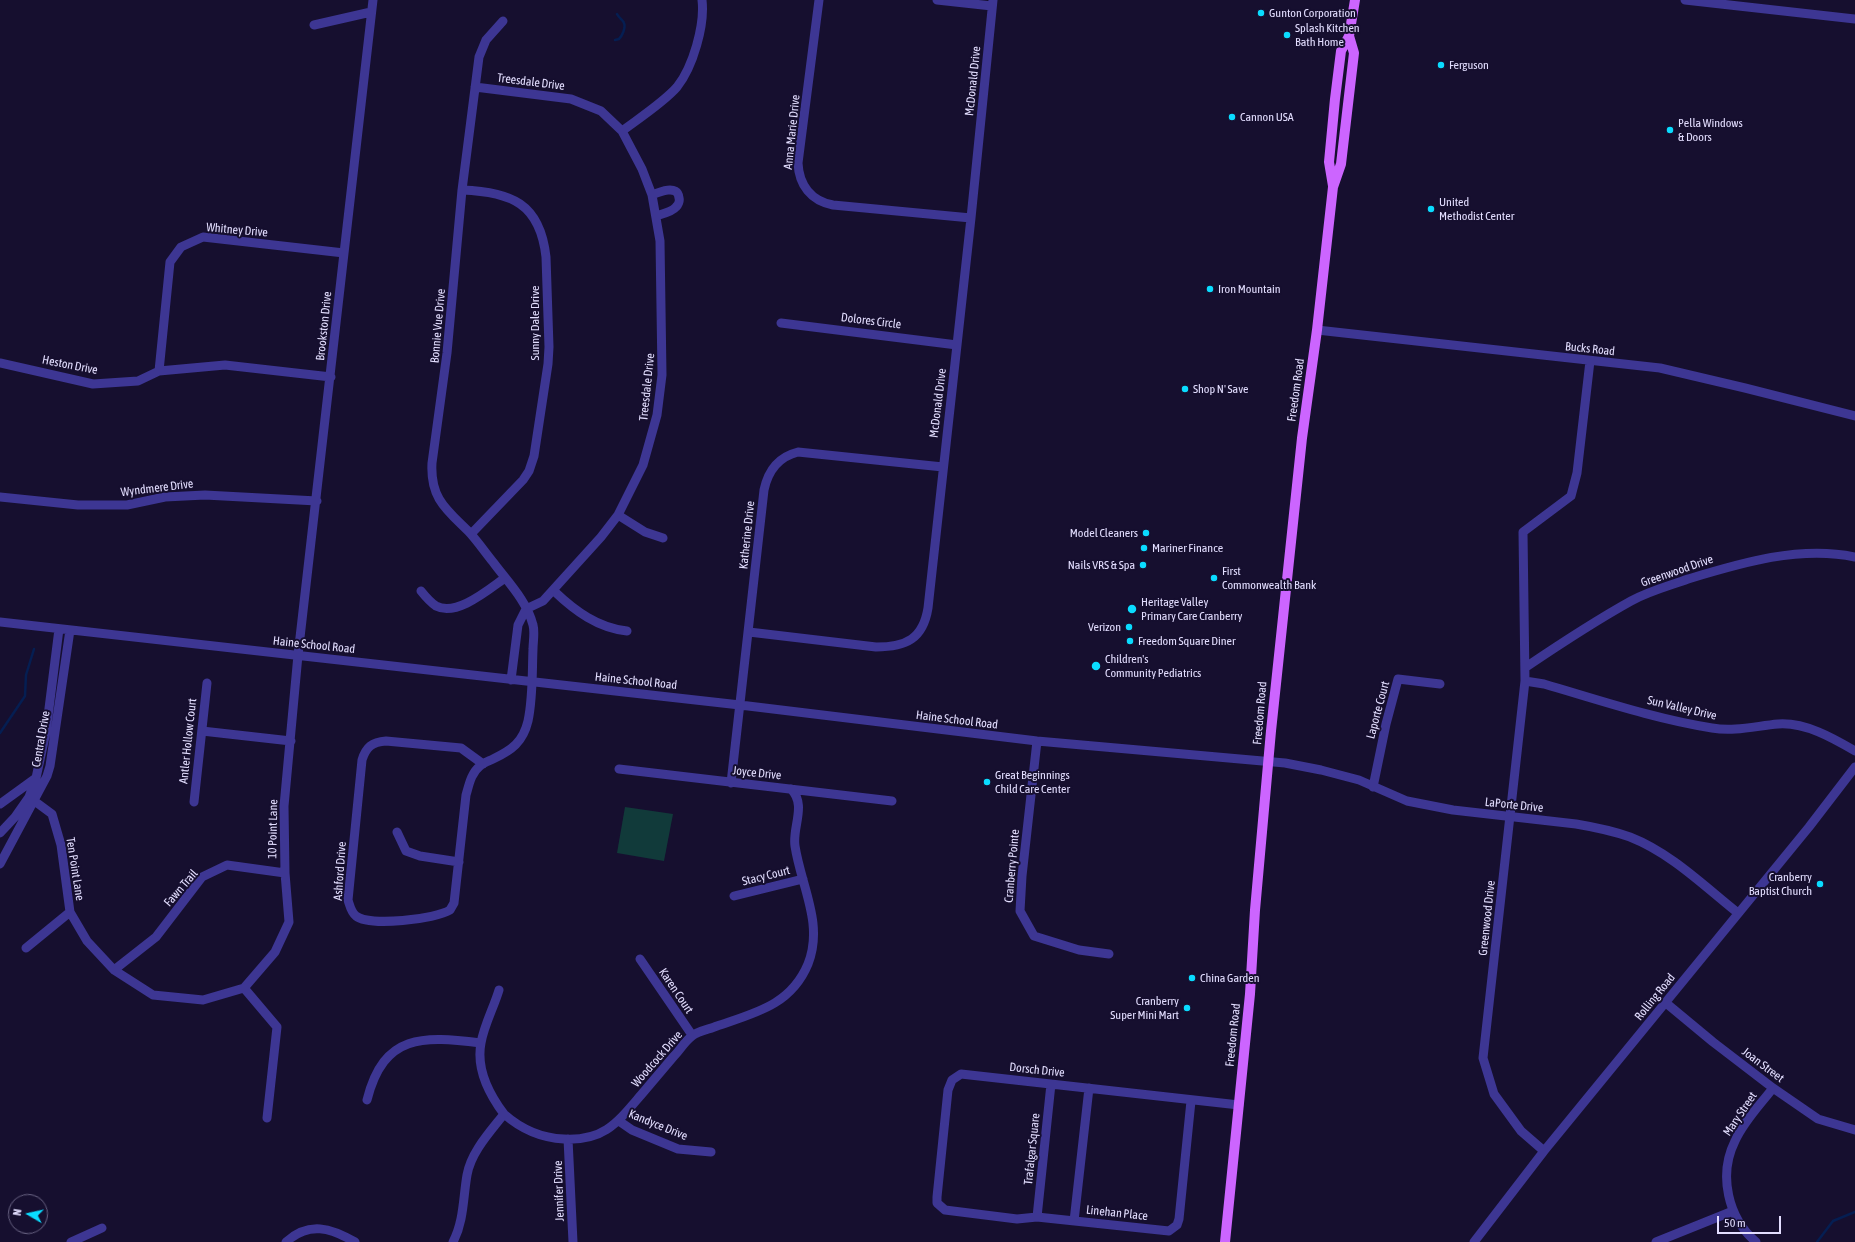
<!DOCTYPE html>
<html>
<head>
<meta charset="utf-8">
<style>
	body { margin:0 }
	#map { position:relative; width:1855px; height:1242px; overflow:hidden; background:#160f2f; font-family:"Asap Condensed",sans-serif }
	canvas { display:block }
	.north { position:absolute; left:8px; top:1194px; width:40px; height:40px; box-sizing:border-box; background:#160f2f; border:1px solid #686282; border-radius:50%; rotate:279deg; font-size:11px; font-weight:700; line-height:16px; text-align:center; color:#e3deff }
	.north::after { content:''; display:block; margin:auto; width:14px; height:18px; background:#0adcff; clip-path:polygon(50% 0,100% 100%,50% 72%,0 100%) }
	.scale { position:absolute; left:1717px; top:1216px; width:64px; height:18px; box-sizing:border-box; border:2px solid #e3deff; border-top:0; padding-left:5px; font-size:12px; line-height:14px; white-space:nowrap; color:#e3deff; -webkit-text-stroke:3px #160f2f; paint-order:stroke }
</style>
</head>
<body>
<div id="map">
<canvas width="1855" height="1242"></canvas>
<div class="north">N</div>
<div class="scale">50 m</div>
</div>
<script>
const ctx = document.querySelector('canvas').getContext('2d');
ctx.lineJoin = 'round';
function paint(path, color) { ctx.fillStyle = color; ctx.fill(path, 'evenodd'); }
function strokePath(path, color, width, dash) { ctx.strokeStyle = color; ctx.lineWidth = width; ctx.lineCap = dash ? 'butt' : 'round'; ctx.setLineDash(dash || []); ctx.stroke(path); }
function drawText(font, color, halo, rows, align = 'center') {
  ctx.font = font + ' "Asap Condensed",sans-serif'; ctx.lineWidth = 4; ctx.setLineDash([]); ctx.textBaseline = 'middle'; ctx.strokeStyle = halo; ctx.fillStyle = color; for (const [text, x, y, turn = 0] of rows) {
    ctx.save(); ctx.translate(x, y); ctx.rotate((+turn || 0) * Math.PI / 180); ctx.textAlign = isNaN(turn) ? turn : align; if (halo) ctx.strokeText(text, 0, 0); ctx.fillText(text, 0, 0); ctx.restore();
  }
}
paint(new Path2D(`
	M625,807L673,814L664,861L617,853Z`), '#113a3a');
strokePath(new Path2D(`
	M615,40L619,39C622,36 626,28 624,23C623,20 619,18 617,14
	M0,733L25,696L26,675L34,649
	M1817,1242L1833,1221L1855,1212`), '#051e52', 2.5);
strokePath(new Path2D(`
	M819,0L798,163C799,185 811,201 833,205L971,218
	M937,0L992,6
	M1685,0L1855,19
	M314,25L371,12
	M475,87L571,99L601,111L622,131L642,169L652,195L660,241L662,375L657,415L643,465L618,515L601,537L543,601L526,609
	M622,131C638,119 664,102 677,87C693,67 705,25 702,0
	M462,190C511,192 540,203 546,257L549,347L548,364L534,456L529,471L523,480L471,534
	M652,195C659,192 678,184 679,198C680,201 678,205 676,207C672,212 662,214 656,216
	M781,323L957,345
	M1317,330L1660,368L1745,388L1855,416
	M0,363L93,384L138,381L159,371
	M331,377L225,365L159,371L170,262L181,247L203,237L344,253
	M0,497L78,505H127L165,497L205,495L317,501
	M618,515L645,532L663,538
	M421,591C425,596 430,602 436,606C457,617 489,589 505,578
	M554,591C575,611 598,628 627,631
	M0,622L740,705L1037,741L1285,763L1321,770L1359,780L1407,801L1453,810L1576,824C1594,827 1613,831 1630,837C1671,853 1704,886 1738,913
	M749,632L876,647C906,647 923,639 928,608L971,218L993,0
	M1526,667C1560,644 1595,621 1631,601C1649,591 1669,586 1688,579C1741,563 1800,545 1855,557
	M511,680L518,625L526,609
	M1525,681L1544,684C1599,700 1655,719 1712,728C1734,732 1756,726 1778,724C1805,722 1833,738 1855,751
	M202,731L291,741
	M1037,741L1022,876L1020,911L1034,936L1079,950L1109,954
	M483,764L461,748L386,741C372,742 366,747 362,760L348,900C350,906 351,912 356,916C369,927 436,919 450,910L454,903L466,795C469,785 471,773 480,766C483,763 489,761 493,759C512,750 523,742 528,721C533,698 532,673 533,649C533,642 535,632 533,625C527,601 507,581 493,562C485,552 478,542 470,533C447,510 430,499 432,463L447,353L462,190L479,57L486,40L503,21
	M619,769L892,801
	M731,783L764,490C768,471 778,457 798,452L943,467
	M1373,787L1386,724L1398,679L1440,684
	M29,797L52,814L61,845L70,912L87,941L114,970L153,995L203,1000L244,988
	M194,802L207,683
	M0,804L36,778
	M397,832L406,851L420,856L459,862
	M0,833L15,817L29,797L36,778L46,732L59,629
	M0,864L47,776L50,766L70,630
	M734,896L803,879
	M26,948L70,912
	M640,959L692,1035
	M114,970L156,937L202,877L227,865L285,873
	M244,988L275,952L289,922L285,873L284,806L298,655L373,0
	M244,988L277,1027L267,1118
	M499,990C494,1007 484,1025 481,1043C476,1069 489,1094 504,1114
	M1666,1003L1713,1042L1773,1088L1818,1119L1855,1130
	M367,1100C384,1033 423,1036 481,1043
	M1191,1101L1179,1219L1177,1225L1169,1231L1037,1217L1017,1219L945,1210L937,1203V1197L948,1090L952,1080L961,1074L1239,1105
	M619,1121L632,1130L678,1149L711,1152
	M568,1139L573,1242
	M1544,1151L1521,1131L1494,1094L1483,1058L1525,681L1523,532L1571,496L1577,473L1590,361
	M1037,1217L1051,1084
	M1074,1221L1089,1088
	M71,1242L102,1228
	M286,1242C309,1221 331,1228 355,1242
	M453,1242C464,1221 463,1198 467,1175C471,1152 490,1132 504,1114C521,1129 541,1138 564,1139C604,1141 617,1123 641,1095C652,1082 663,1069 674,1056C680,1050 685,1041 692,1036C698,1031 710,1029 717,1026C755,1013 791,1005 808,964C824,924 801,886 795,846C792,827 807,805 791,789
	M1474,1242L1544,1151L1809,827L1855,767
	M1656,1242L1733,1211
	M1756,1242C1728,1218 1718,1175 1735,1141C1744,1121 1760,1105 1773,1088`), '#3d3693', 9);
strokePath(new Path2D(`
	M1333,186L1329,162L1335,99L1341,51L1349,36L1355,0
	M1225,1242L1250,994L1255,910L1271,731L1302,438L1317,330L1333,187L1341,164L1354,53L1349,36`), '#cc65ff', 10);
for (const [x, y, r, color] of [
	[1261,13,4,"#0adcff"],
	[1287,35,4,"#0adcff"],
	[1441,65,4,"#0adcff"],
	[1232,117,4,"#0adcff"],
	[1670,130,4,"#0adcff"],
	[1431,209,4,"#0adcff"],
	[1210,289,4,"#0adcff"],
	[1185,389,4,"#0adcff"],
	[1146,533,4,"#0adcff"],
	[1144,548,4,"#0adcff"],
	[1143,565,4,"#0adcff"],
	[1214,578,4,"#0adcff"],
	[1132,609,5,"#0adcff"],
	[1129,627,4,"#0adcff"],
	[1130,641,4,"#0adcff"],
	[1096,666,5,"#0adcff"],
	[987,782,4,"#0adcff"],
	[1820,884,4,"#0adcff"],
	[1192,978,4,"#0adcff"],
	[1187,1008,4,"#0adcff"]
]) { const dot = new Path2D(); dot.arc(x, y, r, 0, 2 * Math.PI); ctx.fillStyle = color; ctx.fill(dot); strokePath(dot, '#160f2f', 1.5); }
drawText('12px', '#e3deff', '#160f2f', [
	["Gunton Corporation",1269,13],
	["Splash Kitchen",1295,28],
	["Bath Home",1295,42],
	["Ferguson",1449,65],
	["Cannon USA",1240,117],
	["Pella Windows",1678,123],
	["& Doors",1678,137],
	["United",1439,202],
	["Methodist Center",1439,216],
	["Iron Mountain",1218,289],
	["Shop N' Save",1193,389],
	["Model Cleaners",1138,533,"right"],
	["Mariner Finance",1152,548],
	["Nails VRS & Spa",1135,565,"right"],
	["First",1222,571],
	["Commonwealth Bank",1222,585],
	["Heritage Valley",1141,602],
	["Primary Care Cranberry",1141,616],
	["Verizon",1121,627,"right"],
	["Freedom Square Diner",1138,641],
	["Children's",1105,659],
	["Community Pediatrics",1105,673],
	["Great Beginnings",995,775],
	["Child Care Center",995,789],
	["Cranberry",1812,877,"right"],
	["Baptist Church",1812,891,"right"],
	["China Garden",1200,978],
	["Cranberry",1179,1001,"right"],
	["Super Mini Mart",1179,1015,"right"]
], 'left');
drawText('12px', '#e3deff', '#160f2f', [
	["McDonald Drive",973,81,-84],
	["Treesdale Drive",531,82,7],
	["Anna Marie Drive",792,132,-84],
	["Whitney Drive",237,230,5],
	["Dolores Circle",871,321,7],
	["Sunny Dale Drive",535,323,-90],
	["Brookston Drive",324,326,-84],
	["Bonnie Vue Drive",438,326,-85],
	["Bucks Road",1590,349,6],
	["Heston Drive",70,365,11],
	["Treesdale Drive",647,387,-84],
	["Freedom Road",1296,390,-82],
	["McDonald Drive",938,403,-83],
	["Wyndmere Drive",157,488,-7],
	["Katherine Drive",747,535,-84],
	["Greenwood Drive",1677,571,-19],
	["Haine School Road",314,645,6],
	["Haine School Road",636,681,6],
	["Sun Valley Drive",1682,708,13],
	["Laporte Court",1378,710,-75],
	["Freedom Road",1260,713,-85],
	["Haine School Road",957,720,7],
	["Central Drive",41,739,-80],
	["Antler Hollow Court",188,741,-84],
	["Joyce Drive",757,773,6],
	["LaPorte Drive",1514,805,6],
	["10 Point Lane",273,829,-89],
	["Cranberry Pointe",1012,866,-85],
	["Ten Point Lane",75,869,81],
	["Ashford Drive",340,871,-86],
	["Stacy Court",766,876,-14],
	["Fawn Trail",181,888,-49],
	["Greenwood Drive",1487,918,-84],
	["Karen Court",676,991,56],
	["Rolling Road",1655,997,-51],
	["Freedom Road",1233,1035,-84],
	["Woodcock Drive",657,1059,-49],
	["Joan Street",1763,1065,37],
	["Dorsch Drive",1037,1070,6],
	["Mary Street",1740,1114,-56],
	["Kandyce Drive",658,1125,22],
	["Trafalgar Square",1032,1149,-84],
	["Jennifer Drive",559,1191,-92],
	["Linehan Place",1117,1213,6]
]);
</script>
</body>
</html>
